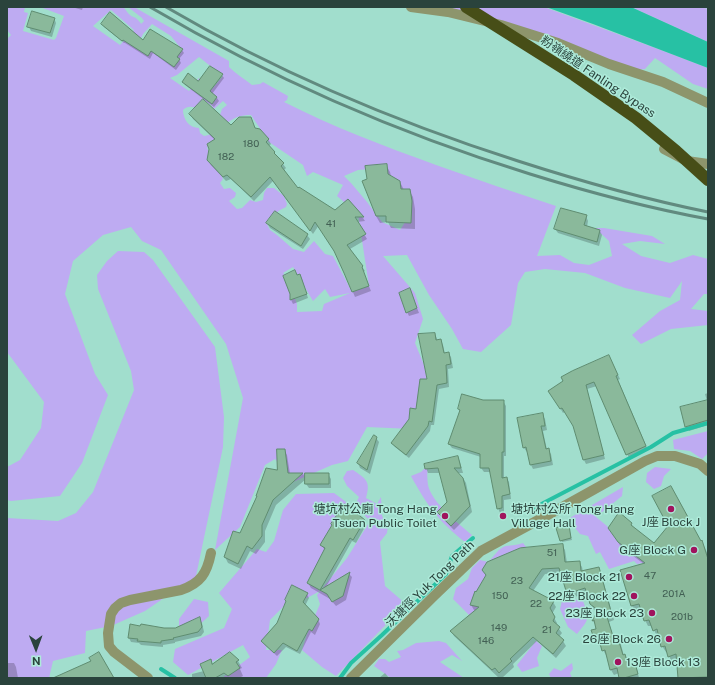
<!DOCTYPE html>
<html>
<head>
<meta charset="utf-8">
<style>
	body { margin:0 }
	#map { position:relative; width:715px; height:685px; overflow:hidden; background:#a1decd; font-family:"Public Sans",sans-serif }
	canvas { display:block }
	.frame { position:absolute; inset:0; border:8px solid #2a433c; pointer-events:none }
	.north { position:absolute; left:16px; top:629px; width:40px; height:40px; -webkit-text-stroke:3px #aeebda; paint-order:stroke; rotate:179deg; font-size:11px; font-weight:700; line-height:16px; text-align:center; color:#2a433c }
	.north::after { content:''; display:block; margin:auto; width:14px; height:18px; background:#2a433c; clip-path:polygon(50% 0,100% 100%,50% 72%,0 100%) }
</style>
</head>
<body>
<div id="map">
<canvas width="715" height="685"></canvas>
<div class="frame"></div>
<div class="north">N</div>
</div>
<script>
const ctx = document.querySelector('canvas').getContext('2d');
ctx.lineJoin = 'round';
function paint(path, color) { ctx.fillStyle = color; ctx.fill(path, 'evenodd'); }
function strokePath(path, color, width, dash) { ctx.strokeStyle = color; ctx.lineWidth = width; ctx.lineCap = dash ? 'butt' : 'round'; ctx.setLineDash(dash || []); ctx.stroke(path); }
function drawText(font, color, halo, rows, align = 'center') {
  ctx.font = font + ' "Public Sans","Noto Sans TC",sans-serif'; ctx.lineWidth = 3; ctx.setLineDash([]); ctx.textBaseline = 'middle'; ctx.strokeStyle = halo; ctx.fillStyle = color; for (const [text, x, y, turn = 0] of rows) {
    ctx.save(); ctx.translate(x, y); ctx.rotate((+turn || 0) * Math.PI / 180); ctx.textAlign = isNaN(turn) ? turn : align; if (halo) ctx.strokeText(text, 0, 0); ctx.fillText(text, 0, 0); ctx.restore();
  }
}
paint(new Path2D(`
	M7,7H25L24,12L28,13L23,31L54,40L56,38L64,16L40,7H115L114,8C125,3 124,10 130,15C132,17 135,17 137,19C137,19 141,23 141,24L144,21L142,18L128,7H134L229,61V67C236,74 245,79 252,85L260,84L263,82L288,96L287,100L284,102C333,127 384,146 436,165C476,179 516,193 556,206L537,256L560,255L574,263L589,265L612,256L609,241L595,228H604L652,236L665,244L640,241L622,244L641,256L670,263L693,255L708,259V294H704L691,309L708,311V325L671,329L641,344L632,335L660,311L680,300L682,281L670,298L625,288L585,273L545,269L525,272L518,283L511,325L481,352L463,349L452,329L429,295L407,255L383,256L415,293L423,319L415,343L433,387L412,429L367,427L348,461L332,465L293,482L275,459L265,465L240,527L215,550L243,398L226,344L161,250L142,241L131,227L103,235L73,261L65,294L95,374L108,395L82,463L60,496L11,501L7,500V467L20,460L41,428L44,402L7,352V39L11,35L7,30ZM111,10L134,30L120,45L93,26ZM152,24L171,36L179,46L161,54L139,42L143,34ZM199,57L223,76L212,89L199,78L189,91L170,78L177,75ZM223,101L227,105L222,109L220,115L227,123C235,117 241,115 251,115L269,142L303,165L307,176L313,172L343,185L337,196L358,214L369,286L352,292L333,256L325,254L314,241L304,252L293,249L277,235L270,230L267,224L268,219L280,210L286,207L287,204L284,196L274,188H267L264,193L263,200L256,202L250,200L242,208L237,209L229,201L235,197L236,193L230,188L224,189L220,183L223,179L207,148L216,138L214,134L204,136L200,133L199,128C189,128 183,119 183,110C187,106 191,106 196,108L206,102L211,105L214,109ZM371,169L411,213L400,230L382,222L367,202L351,183L344,176L358,170ZM293,267L313,301L325,289L330,297L350,293L324,304L322,311L297,312V304L286,276L283,273Z
	M409,7H544L658,49L708,68V89L693,84L655,58L645,69L629,71L485,21Z
	M631,7H701L708,9V42Z
	M118,251L144,252L153,260L215,347L224,417L223,447L196,576L189,584L183,585L145,611L111,626L86,631L85,653L53,661L49,678H7V518L58,521L76,513L93,492L134,390L131,371L98,289L97,275L107,261Z
	M708,431V453L702,459L690,451L674,449L673,440Z
	M428,465C427,472 427,478 428,485C432,503 458,523 472,535L465,542C440,523 426,504 411,476L421,472Z
	M655,467L671,469L664,476L661,486L654,489L646,482L647,473Z
	M353,470C366,479 371,481 366,498L377,504L381,497L382,516L388,526L387,533L380,542L385,586L406,604L336,676L322,667L302,650L307,634L320,604L317,595L347,558L370,521L355,505L359,497L347,486L343,478L347,471Z
	M623,487L622,496L596,517L607,526L618,542L638,558L658,560L637,564L634,561L609,569L600,552L596,554L588,536L580,534L568,519Z
	M334,493L353,507L325,544L336,561L332,571L318,566L320,591L307,598L290,600L270,620L266,650H282L276,664L266,678H222L250,657L243,645L188,675L173,662L175,649L224,628L232,609L219,593L257,549L266,552L274,541L283,510L296,494Z
	M523,543L531,553L473,619L453,599L456,588L468,579L472,568L480,560L488,562C494,557 498,548 506,546C512,545 518,545 523,543Z
	M194,599L208,602L209,616L195,629L179,632V619Z
	M573,599L583,601C590,620 589,619 577,634L568,627L560,609L562,601Z
	M439,641L446,643L462,661L452,655L440,662L464,678H391L374,666L379,659H385L389,662L401,657L397,651L403,650L416,643Z
	M536,641L542,646L537,658L539,666L522,672L517,665Z
	M572,663L573,669L570,673L572,678H551L549,674L554,668L561,671Z`), '#beabf2');
paint(new Path2D(`
	M546,7H631L708,42V68L593,24Z`), '#27c1a4');
paint(new Path2D(`
	M72,7H83L82,10Z
	M54,18L56,23L52,37L31,31L29,27Z
	M102,24L143,41L182,50L184,53L179,59L181,63L176,70L153,53L150,59L125,43H124L104,27Z
	M222,75L224,78L212,94L217,98L219,101L214,107L185,85L183,82L198,83Z
	M190,114L231,127L255,129L268,139L271,144L268,147L283,164L286,168L283,171L298,190L335,212L348,201L363,218L365,221L357,222L367,239L350,249L365,271L363,272L371,291L355,297L336,252L319,225L313,234L273,181L254,201L231,179L226,181L211,165L208,160L215,140L193,119Z
	M386,165L390,172L391,176L400,182L404,190H409L413,197L415,209V229L391,228L388,222L380,223L376,216L368,179Z
	M586,216L588,221L587,227L600,231L602,235L599,246L558,233L555,229Z
	M267,223L307,235L310,239L303,249L270,228Z
	M300,275L302,279L308,298L293,304L291,300V294L297,276Z
	M410,290L419,313L409,316L407,312Z
	M435,334L438,341L441,340L443,345L445,354L448,353L451,357L453,368L448,369L449,387L439,389L434,425H431L430,431L409,458L395,447L392,443L417,410L428,380Z
	M609,356L620,379L618,380L648,450L629,458L597,386L587,389L605,459L586,464L584,460L574,425L566,411L563,413L550,391Z
	M708,393V425L689,431L686,426L707,401L705,394Z
	M483,401H503L506,406V456H504V478H506L509,482L511,499L504,500V512L500,513L498,508L491,472H484L481,468V457L452,448L449,444L460,412L459,409Z
	M542,414L545,419L547,430L543,431L547,450H548L551,454L553,465L533,469L531,465L528,452H527L524,448L518,419Z
	M376,438L379,442L370,474L360,468L358,463Z
	M284,450L287,455L290,474H303L306,479L276,505L265,531V542L256,554L250,551L241,569L228,563L225,557L233,532L240,534L278,471Z
	M458,457L460,462L463,473H457L463,478L466,483L472,512L454,530L441,517L438,512L448,503L440,473H428L426,468Z
	M328,474L331,479V488H309L306,484Z
	M364,521L366,525L356,543L352,541L326,587L349,574L352,577L346,600L336,606L330,599L311,588L308,583L325,550L321,545Z
	M631,524L635,529L654,544L702,542L705,548L708,555V678H679L678,661L672,662L669,656L668,652H666L662,646L660,635L657,636L652,626H648L645,620L642,610L636,612L632,606L622,571L644,564L621,547L613,534Z
	M569,528L572,540L562,542L561,540Z
	M562,545L565,550L567,563L579,562L582,567L583,572L598,568L601,573L614,620L609,622L613,637L617,636L620,641L624,656L625,655L628,660L629,666L634,664L637,669L639,678H620L619,673L614,675L611,670L607,655H606L603,650L602,645L598,646L596,641L598,629L593,621L598,612L594,610L591,604L588,593L571,598L568,593L561,573L545,574L533,591L553,602L556,607L552,614L557,623L556,625L562,633L559,637L563,641L566,646L556,658L537,641L513,664L514,667L502,678H499L454,636L451,631L477,611L474,610L471,605L476,593L487,576L483,570Z
	M307,594L309,598L305,606L318,619L320,624L315,635L311,632L300,654L286,647L277,656L265,645L262,641Z
	M199,618L202,623L204,632L201,636L175,642V643L163,645V647L141,645L139,643L131,642L129,638L164,629H175Z
	M230,653L238,661L242,668L240,669L243,676L239,678H192V674L204,671L210,660L213,664Z
	M7,663H14L16,667L18,678H7Z
	M385,673L389,678H379Z`), '#0003');
strokePath(new Path2D(`
	M530,510L651,447L673,433L708,423
	M161,669L175,678
	M340,678L351,663L382,635L446,574L452,556L473,538`), '#27c1a4', 4);
const building = new Path2D(`
	M32,11L55,18L50,33L27,27Z
	M110,12L143,40L150,29L183,49L177,57L180,59L174,67L151,51L148,56L123,40L122,41L101,24Z
	M210,66L223,74L210,91L217,97L212,104L182,82L188,73L198,81Z
	M203,99L231,125L239,117H251L255,128L260,129L269,139L266,142L275,152L274,153L284,163L281,166L298,188L299,187L335,210L348,199L364,217H355L366,234L347,245L363,266L362,267L369,286L352,292L344,273L334,251L315,222L310,231L270,177L251,197L227,175L223,177L207,160L209,149L207,144L215,139L189,114Z
	M387,164L388,174L400,181L401,189H410L412,201L411,223L386,222V216H376L362,181L367,179L365,166Z
	M561,208L587,215L584,225L600,230L597,242L554,229Z
	M275,211L308,234L301,246L266,223Z
	M295,270L297,275L300,274L307,294L290,300V294L283,276Z
	M410,288L417,308L406,313L399,293Z
	M435,333L436,340L441,339L444,353L449,352L451,364L446,365L447,383L437,385L432,422L429,421L428,426L406,455L391,443L409,419L410,408L416,409L420,379H427L418,334Z
	M609,355L618,375L616,376L646,446L626,455L594,382L586,385L604,455L583,460L573,426L562,408L560,409L548,391L563,381L561,377L572,371Z
	M462,394L483,400H504V452H502V478L507,477L510,494L502,496V508L497,509L489,468H480V454L448,444L460,410L458,409Z
	M708,400V420L685,427L680,407Z
	M543,413L545,426H541L546,449L549,448L551,461L530,465L526,447L523,448L517,418Z
	M374,435L377,437L367,470L357,463Z
	M277,449H285L288,473H303L273,500L262,525V536L252,549L247,546L238,564L224,557L233,531L240,533L257,496H256L266,468L277,470Z
	M458,456L461,468H454L463,478L470,506L451,526L437,512L447,502L438,468L425,469L424,464Z
	M305,473H329V484H305Z
	M671,486L701,541L702,540L708,559V677L678,678L676,654L668,657L665,646L661,647L657,629L653,631L649,620L644,621L639,604L631,606L620,570L645,563L618,542L608,528L619,512L632,523L631,525L654,543L668,526L652,496Z
	M345,504L365,520L353,540L350,538L320,590L350,572L343,596L332,602L327,594L307,583L325,548L320,545L332,525L331,524Z
	M569,525L571,538L560,541L556,528Z
	M563,544L565,562L580,561L581,571L599,567L612,615L607,617L613,636L617,635L623,655L625,654L628,665L635,663L638,674L624,678H619L617,668L610,670L605,650L602,651L599,640L595,641L591,630L596,629L594,620L592,621L598,610L590,604L585,588L567,594L559,568L542,569L529,588L554,601L550,608L555,617L553,621L560,627L556,633L564,640L553,654L533,637L510,659L512,661L499,673L495,668L492,670L450,631L479,607L470,605L475,591L476,592L486,575L482,570L487,562L520,548Z
	M292,585L308,593L303,602L319,619L312,631L309,629L297,651L283,643L274,653L261,641L277,623L286,601L285,600Z
	M200,617L202,627L198,632L173,638L174,639L161,641V643L137,641L138,639L128,638L130,624L140,626L141,624L164,628H175Z
	M99,652L114,678H53L91,661L89,658Z
	M230,652L239,660L236,662L240,668L228,676L224,673L215,678H206L200,664L211,659L212,664Z`);
paint(building, '#8ab99b');
strokePath(building, '#5f8c70', 1);
strokePath(new Path2D(`
	M411,7L448,12L501,25L558,43L609,64L663,82L708,103
	M664,149L687,161L708,164
	M148,678L114,652L109,646L108,633L111,614L115,608L121,603L130,600L181,590C201,583 207,573 211,553
	M351,678L434,596L481,551L568,504L645,461L657,456H675L700,464L708,471`), '#8d956c', 10);
strokePath(new Path2D(`
	M150,7C269,77 397,133 530,174C588,192 648,208 708,219
	M166,7C277,72 396,122 518,161C580,181 644,199 708,212`), '#618a7f', 3);
strokePath(new Path2D(`
	M466,7L574,75L636,118L676,151L708,180`), '#474e17', 12);
for (const [x, y, r, color] of [
	[671,509,4,"#a0135d"],
	[445,516,4,"#a0135d"],
	[503,516,4,"#a0135d"],
	[694,550,4,"#a0135d"],
	[629,577,4,"#a0135d"],
	[634,596,4,"#a0135d"],
	[652,613,4,"#a0135d"],
	[669,639,4,"#a0135d"],
	[618,662,4,"#a0135d"]
]) { const dot = new Path2D(); dot.arc(x, y, r, 0, 2 * Math.PI); ctx.fillStyle = color; ctx.fill(dot); strokePath(dot, '#aeebda', 1.5); }
drawText('10px', '#426054', null, [
	["180",251,144],
	["182",226,157],
	["41",331,224],
	["51",552,553],
	["47",650,576],
	["23",517,581],
	["201A",674,594],
	["150",500,596],
	["22",536,604],
	["201b",682,617],
	["149",499,628],
	["21",547,630],
	["146",486,641]
]);
drawText('12px', '#2a433c', '#aeebda', [
	["粉嶺繞道 Fanling Bypass",598,77,34],
	["沃塘徑 Yuk Tong Path",430,584,-44]
]);
drawText('12px', '#2a433c', '#aeebda', [
	["塘坑村公廁 Tong Hang",437,509],
	["Tsuen Public Toilet",437,523],
	["塘坑村公所 Tong Hang",511,509,"left"],
	["Village Hall",511,523,"left"],
	["J座 Block J",671,522,"center"],
	["G座 Block G",686,550],
	["21座 Block 21",621,577],
	["22座 Block 22",626,596],
	["23座 Block 23",644,613],
	["26座 Block 26",661,639],
	["13座 Block 13",626,662,"left"]
], 'right');
</script>
</body>
</html>
